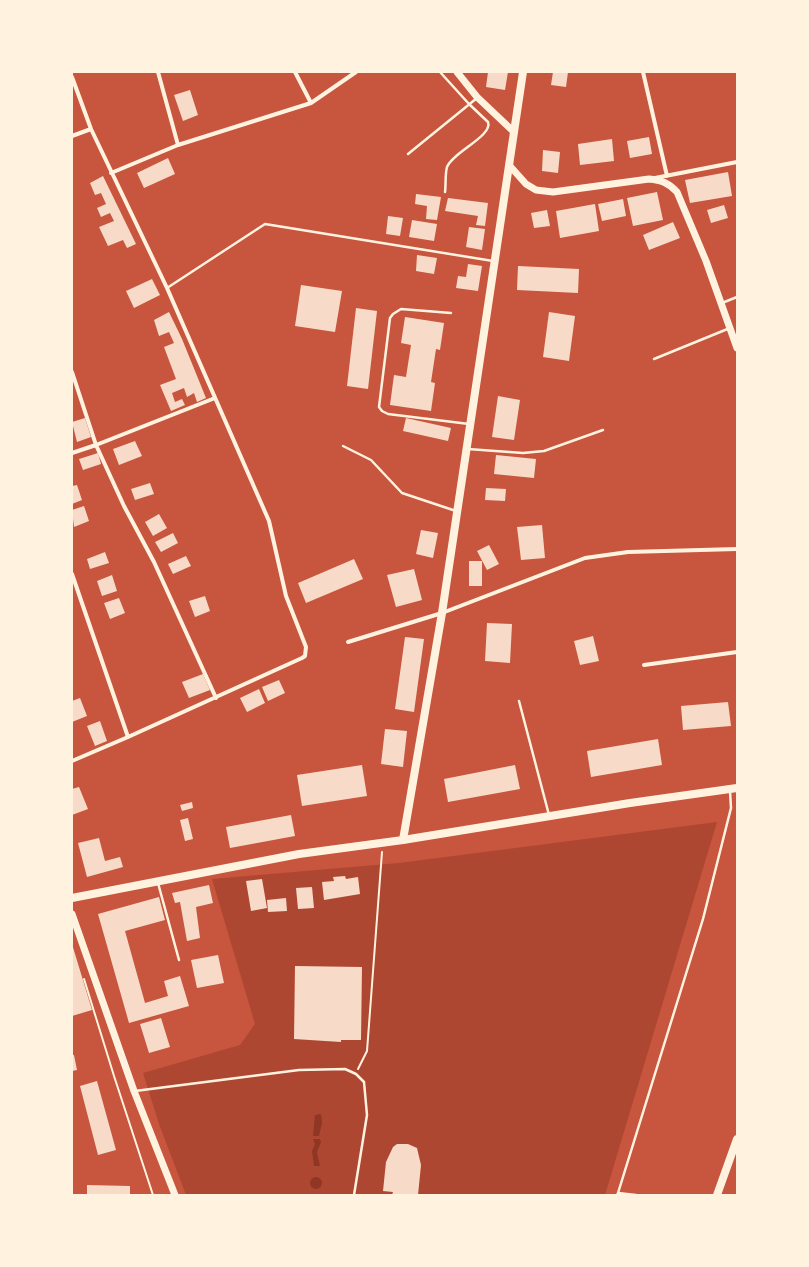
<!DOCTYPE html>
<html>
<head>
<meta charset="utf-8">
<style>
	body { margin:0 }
	#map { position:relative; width:809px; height:1267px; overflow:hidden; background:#c8553d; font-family:Raleway,sans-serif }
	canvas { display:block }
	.frame { position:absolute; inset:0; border:73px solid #fff3e0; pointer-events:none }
</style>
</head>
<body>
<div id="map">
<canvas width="809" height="1267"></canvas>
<div class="frame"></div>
</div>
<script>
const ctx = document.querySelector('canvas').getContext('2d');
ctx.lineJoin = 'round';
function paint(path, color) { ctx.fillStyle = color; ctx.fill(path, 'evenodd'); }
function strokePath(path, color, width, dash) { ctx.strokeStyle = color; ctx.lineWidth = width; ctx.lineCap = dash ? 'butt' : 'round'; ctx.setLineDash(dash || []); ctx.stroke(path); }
paint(new Path2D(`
	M717,822L605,1195H186L159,1124L143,1073L240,1045L255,1024L212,879L399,863Z`), '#ae4732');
paint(new Path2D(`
	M321,1114L322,1123L319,1136H313L315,1115Z
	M313,1139H320L321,1142L317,1152L320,1166H314L312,1151L315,1144Z
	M310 1183a6 6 0 1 1 12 0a6 6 0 1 1-12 0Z`), '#8f3625');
paint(new Path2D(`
	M488,72H508L505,90L486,87Z
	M553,72H568L566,87L551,85Z
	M190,90L198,115L183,121L174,95Z
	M649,137L652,154L630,158L627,141Z
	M612,139L614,161L580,165L578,144Z
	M543,150L560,152L558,173L542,171Z
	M168,158L175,174L144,188L137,173Z
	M728,172L732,196L690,203L685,180Z
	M103,176L136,244L127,248L123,240L108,246L99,227L114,221L110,213L101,217L97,208L106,204L101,193L95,195L90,183Z
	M657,192L663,220L633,226L627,198Z
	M416,194L441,197L437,220L426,219L427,206L415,204Z
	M448,198L488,203L485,226L476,225L478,216L445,211Z
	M623,199L626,216L602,221L598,204Z
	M595,204L599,231L560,238L556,211Z
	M724,205L728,218L711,223L707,210Z
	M547,210L550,226L534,228L531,213Z
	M388,216L403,218L400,236L386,234Z
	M412,220L437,224L434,241L409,237Z
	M673,222L680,238L649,250L643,235Z
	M469,227L485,229L482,250L466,247Z
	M417,255L437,258L434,274L416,271Z
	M468,264L482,266L478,291L456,288L458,276L466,277Z
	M518,266L579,269L578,293L517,290Z
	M152,279L160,295L134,308L126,291Z
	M301,285L342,291L335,332L295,326Z
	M356,308L377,311L368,389L347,386Z
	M169,312L182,339L206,398L197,402L194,393L187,397L184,388L172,393L175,402L182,399L185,405L171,411L160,385L176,379L164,347L174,343L169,332L159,336L154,320Z
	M549,312L575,316L569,361L543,357Z
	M405,317L444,323L440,350L436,349L431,382L435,383L431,411L390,405L394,375L406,377L411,345L401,343Z
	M498,396L520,400L514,440L492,437Z
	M85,418L91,437L77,442L72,422Z
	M406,418L451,428L448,441L403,431Z
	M135,441L142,456L119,465L113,449Z
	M98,453L101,464L83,470L79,459Z
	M496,455L536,459L534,478L494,474Z
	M150,483L154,494L135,500L131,489Z
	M77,485L82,500L72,504V486Z
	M486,488L506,489L505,501L485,500Z
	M84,506L89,521L74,527L72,510Z
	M159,514L167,528L153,536L145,522Z
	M542,525L545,558L521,560L517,527Z
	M421,530L438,533L433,558L416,554Z
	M173,533L178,543L161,552L155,542Z
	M489,545L499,564L487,570L477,551Z
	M105,552L109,563L90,569L87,559Z
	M186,556L191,566L173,574L168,564Z
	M354,559L363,579L306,603L298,583Z
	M469,561H482V586H469Z
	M414,569L422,600L396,607L387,575Z
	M112,575L117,591L102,596L97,581Z
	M205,596L210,611L195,617L189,601Z
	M119,598L125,613L110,619L104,603Z
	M487,623L512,624L510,663L485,661Z
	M593,636L599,661L580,665L574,641Z
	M405,637L424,639L414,712L395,709Z
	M203,674L210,690L189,698L182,682Z
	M279,680L285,693L268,701L262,687Z
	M259,689L265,703L247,712L240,698Z
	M80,698L87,716L72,722V701Z
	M728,702L731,726L683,730L681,706Z
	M100,721L107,741L95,746L87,726Z
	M385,729L407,731L403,767L381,764Z
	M658,739L662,765L591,777L587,751Z
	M362,765L367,796L302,806L297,775Z
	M515,765L520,789L448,802L444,779Z
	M79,787L88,809L72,815V789Z
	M192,802L193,808L182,811L180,805Z
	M291,815L295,836L230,848L226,827Z
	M188,818L193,839L185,841L180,820Z
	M99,838L105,861L120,857L123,867L87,877L78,843Z
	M345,876L346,879L358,877L360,894L324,900L322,882L334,881L333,877Z
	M262,879L267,908L251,911L246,881Z
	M209,885L213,903L196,907L200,938L187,941L180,902L175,903L172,893Z
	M312,887L314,908L298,909L296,888Z
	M159,897L165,920L125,931L145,1003L168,996L164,981L180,976L189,1006L129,1023L98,914Z
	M286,898L287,911L268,912L267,900Z
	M72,944L92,1010L72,1016Z
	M218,955L224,983L197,988L191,960Z
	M295,966L362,967L361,1040H341V1042L294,1039Z
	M161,1018L170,1047L149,1053L140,1024Z
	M72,1055H74L77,1070L72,1071Z
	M97,1081L116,1150L98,1155L80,1086Z
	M397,1144H408L417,1148L421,1165L418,1195H392L393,1192L383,1191L386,1162L393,1147Z
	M87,1185L130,1186V1195H87Z`), '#f7dbc8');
strokePath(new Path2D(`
	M84,979L114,1076L153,1195
	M358,1069L367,1051L382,852`), '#fff3e0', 2);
strokePath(new Path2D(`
	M440,72L469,104L488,122C493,136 453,152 447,167C445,174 446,185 445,192
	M408,154L477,98
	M167,288L265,224L493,261
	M722,303L737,297
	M451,313L401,309L393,314L390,318L379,407L382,411L388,414L469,424
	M654,359L730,328
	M343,446L371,460L402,493L456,511
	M468,449L523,453L544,451L603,430
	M519,701L549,815
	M158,883L179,960
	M135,1091L299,1070L345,1069L356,1074L364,1082L367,1115L354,1195
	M618,1193L703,919L731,808L730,791
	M617,1195L618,1193L636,1195`), '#fff3e0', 2.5);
strokePath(new Path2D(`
	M158,72L178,145
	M295,72L311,103
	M643,72L667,176
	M72,77L91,129L167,288L269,521L286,596L306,647L305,656L302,658L128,737L72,761
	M72,136L91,129
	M111,173L178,145L311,103L356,72
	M655,178L737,162
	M72,372L96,445L124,506L154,562L216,698
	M72,453L96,445L215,398
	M72,574L128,737
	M348,642L442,613L585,558L628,552L737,549
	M644,665L737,652`), '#fff3e0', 4);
strokePath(new Path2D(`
	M457,72L477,97L514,132
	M509,165L526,184L536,190L553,192L649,179C661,180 669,183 677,192L706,261L737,348
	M72,914L134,1091L175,1195`), '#fff3e0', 7);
strokePath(new Path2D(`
	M403,840L630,803L737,788
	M717,1195L737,1139`), '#fff3e0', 8);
strokePath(new Path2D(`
	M72,898L299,854L403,840L442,613L523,72`), '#fff3e0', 8);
</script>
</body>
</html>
